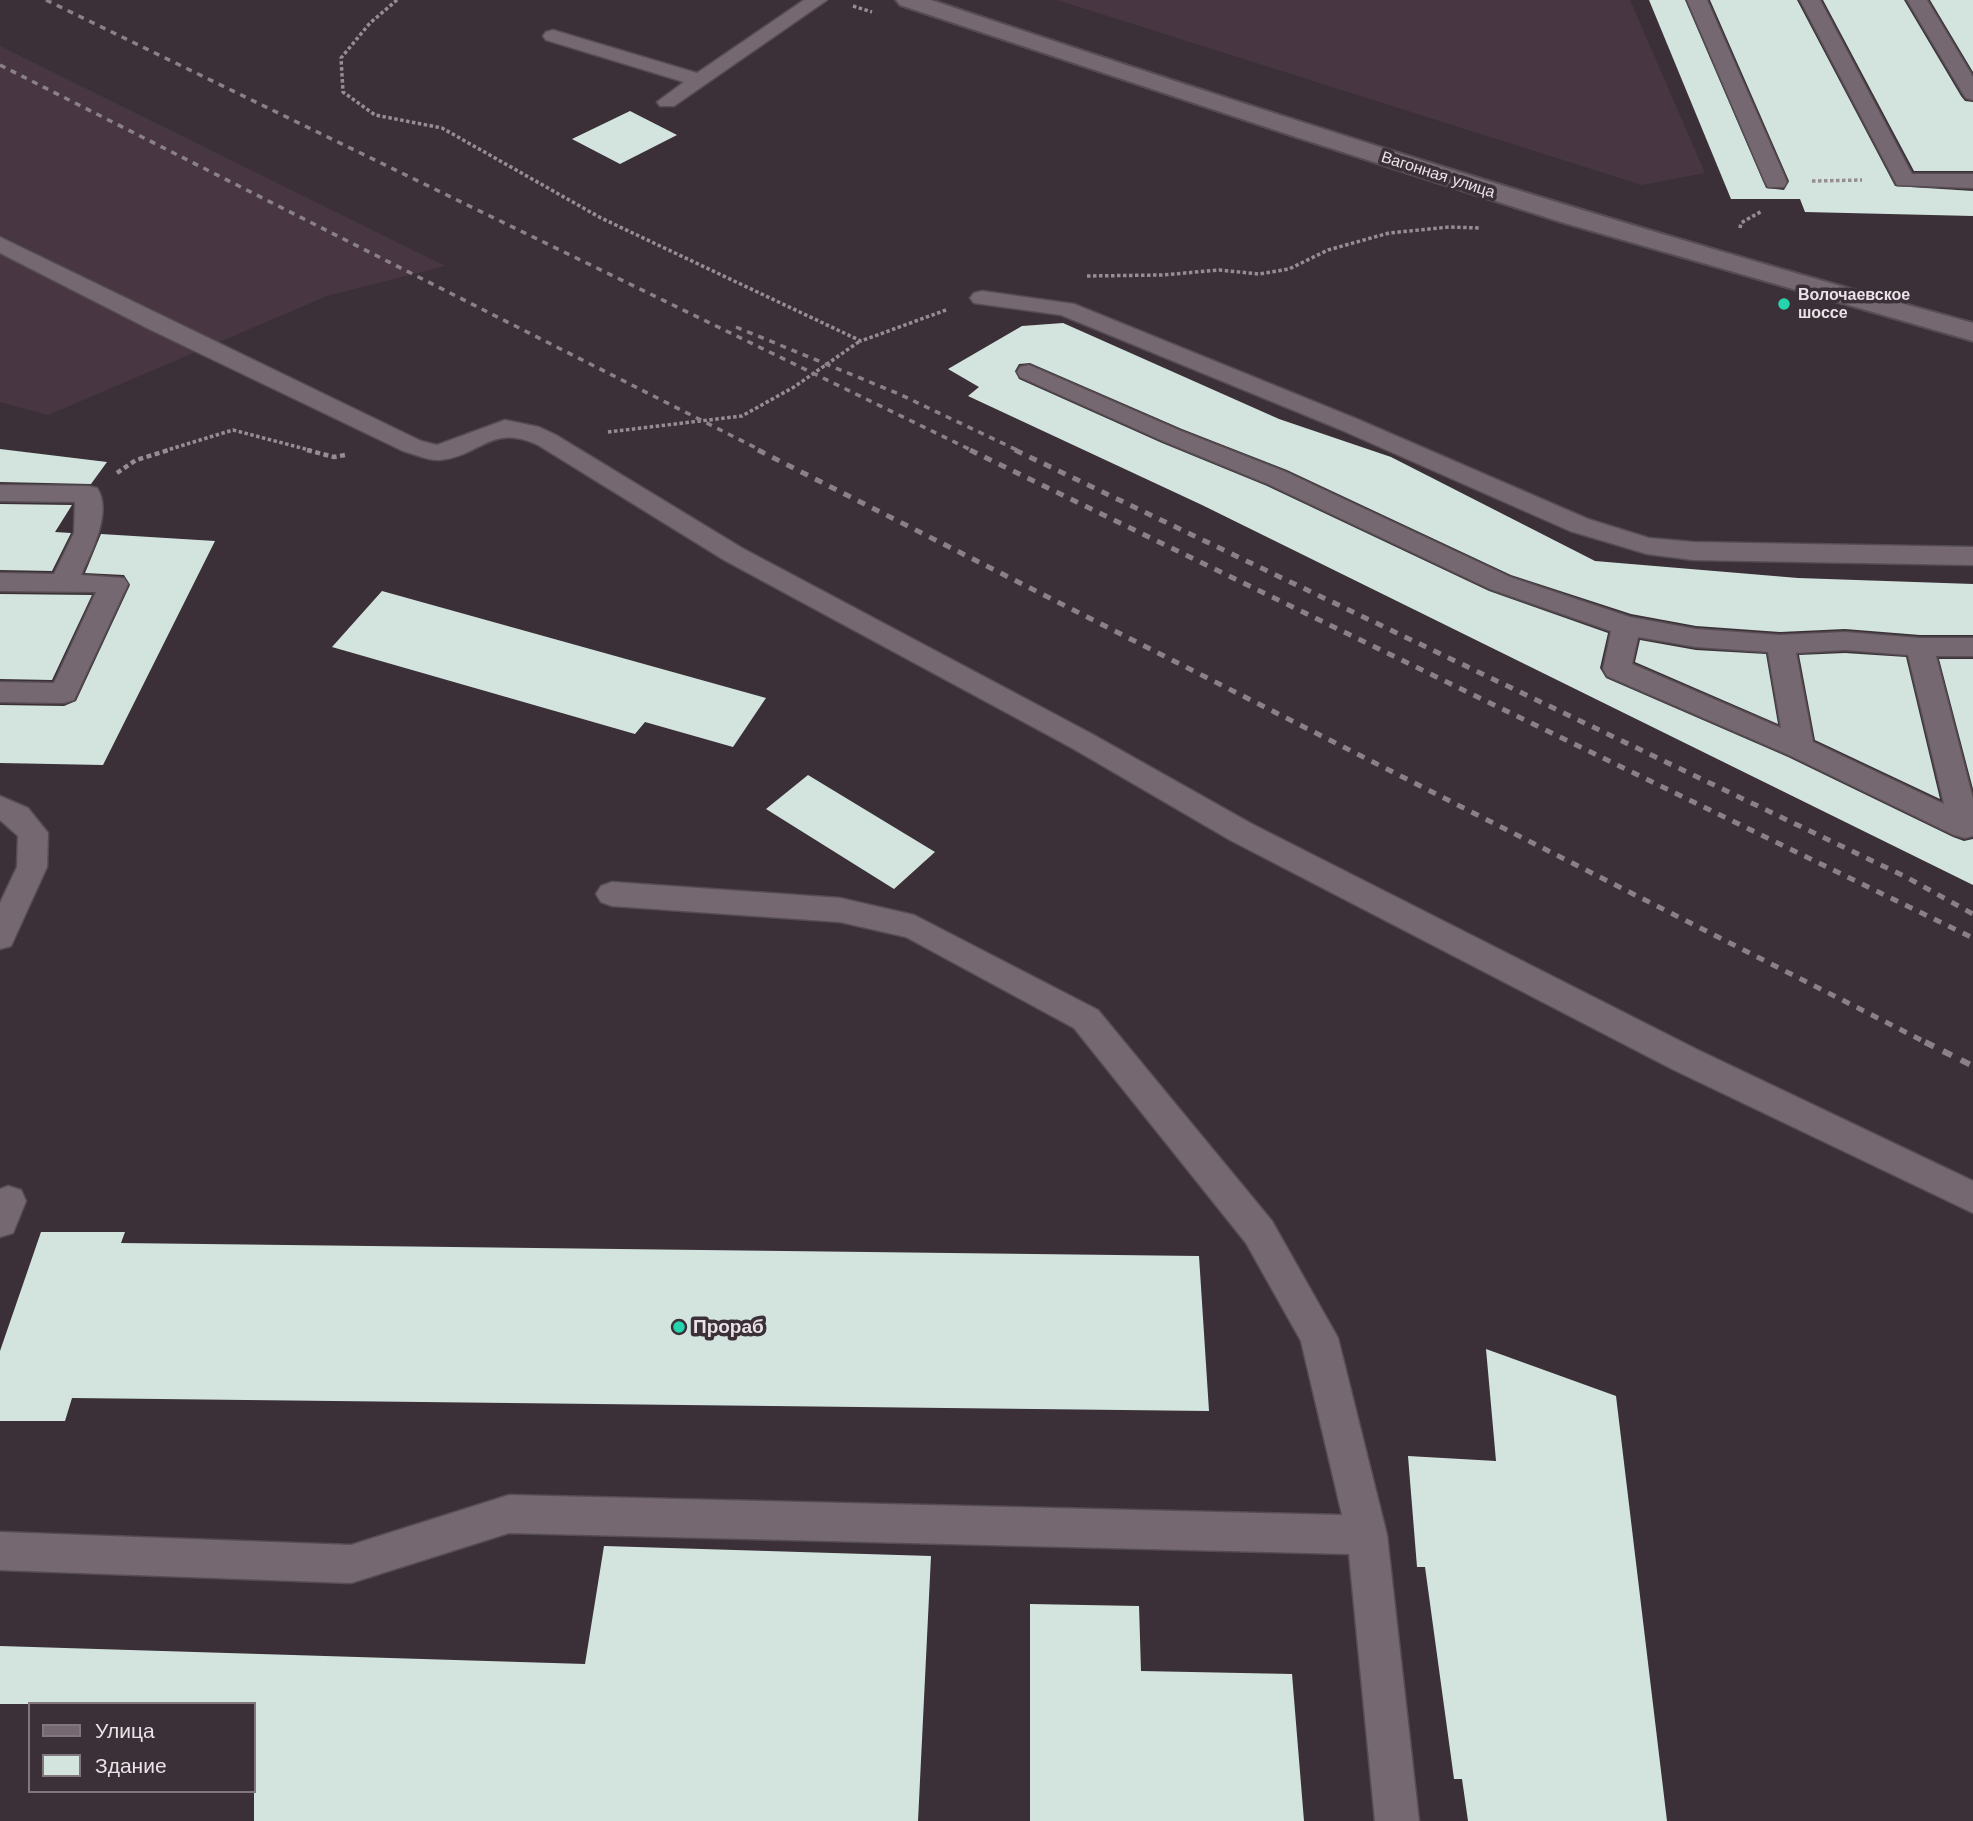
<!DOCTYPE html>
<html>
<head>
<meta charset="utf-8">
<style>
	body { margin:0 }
	#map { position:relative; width:1973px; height:1821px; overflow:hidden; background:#3b3037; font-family:"Work Sans",sans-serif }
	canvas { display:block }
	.legend { position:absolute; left:28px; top:1702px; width:228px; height:91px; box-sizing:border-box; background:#3b3037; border:2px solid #81777d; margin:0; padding:9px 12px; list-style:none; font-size:21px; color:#e9e2e6 }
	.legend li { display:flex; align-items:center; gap:14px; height:35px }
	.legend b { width:35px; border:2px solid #81777d }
</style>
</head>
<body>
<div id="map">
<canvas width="1973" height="1821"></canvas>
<ul class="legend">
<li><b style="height:9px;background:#756870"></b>Улица</li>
<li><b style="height:19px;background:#d3e4de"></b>Здание</li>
</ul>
</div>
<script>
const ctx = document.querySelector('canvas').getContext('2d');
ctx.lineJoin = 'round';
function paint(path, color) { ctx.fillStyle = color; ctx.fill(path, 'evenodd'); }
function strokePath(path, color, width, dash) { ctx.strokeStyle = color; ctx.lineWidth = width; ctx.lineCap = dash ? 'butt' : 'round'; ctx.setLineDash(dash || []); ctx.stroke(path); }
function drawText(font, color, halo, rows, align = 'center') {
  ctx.font = font + ' "Work Sans",sans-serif'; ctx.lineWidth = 7; ctx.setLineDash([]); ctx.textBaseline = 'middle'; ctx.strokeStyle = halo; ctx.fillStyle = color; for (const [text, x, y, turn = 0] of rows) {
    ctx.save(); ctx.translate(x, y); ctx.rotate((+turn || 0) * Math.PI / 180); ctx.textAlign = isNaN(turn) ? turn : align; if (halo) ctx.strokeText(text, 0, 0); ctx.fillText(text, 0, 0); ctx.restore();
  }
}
paint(new Path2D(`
	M1057,0H1630L1705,173L1642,185Z
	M0,46L445,266L327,296L48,415L0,402Z`), '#483742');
paint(new Path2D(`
	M1649,0H1685L1766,188L1784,190L1789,181L1710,0H1797L1895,186L1973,191V216L1805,212L1800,199H1731Z
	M1823,0H1904L1961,96L1965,101L1973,102V171H1914Z
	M1930,0H1973V72Z
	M630,111L677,135L620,164L572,139Z
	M1063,323L1279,419L1391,457L1595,561L1798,578L1973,584V635H1920L1845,629L1780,632L1696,626L1631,614L1511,575L1287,470L1182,429L1030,363L1019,364L1015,371L1019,379L1162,443L1267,486L1489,591L1608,633L1600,668L1606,678L1788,757L1953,837L1964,841L1973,839V885L1202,505L968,396L979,387L948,369L1022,326Z
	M0,449L107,462L91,484L0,482Z
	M0,504L72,505L55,532L71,533L52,571L0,570Z
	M101,534L215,541L103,765L0,763V705L64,706L76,701L130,585L124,575L85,573Z
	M382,591L766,698L733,747L645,722L635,734L332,647Z
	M0,594L92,595L52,680L0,679Z
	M1640,640L1696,650L1766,654L1778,724L1635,662Z
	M1845,653L1906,657L1940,799L1815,740L1799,655Z
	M1939,659H1973V789Z
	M808,775L935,852L894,889L766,809Z
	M41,1232H125L121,1243L1199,1256L1209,1411L72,1398L65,1421H0V1351Z
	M1486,1349L1616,1396L1667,1821H1468L1462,1779H1454L1425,1567H1417L1408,1456L1496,1461Z
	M604,1546L931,1556L918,1821H254V1704H0V1646L585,1664Z
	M1030,1604L1139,1606L1141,1671L1292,1674L1304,1821H1030Z`), '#d3e4de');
const lane = new Path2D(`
	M804,0H827L674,106H660L657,102L684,82L546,40L543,36L546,32L553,30L697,73Z
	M1687,0H1707L1787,182L1784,187H1768L1765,182Z
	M1800,0H1820L1912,174H1973V188L1897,185Z
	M1907,0H1927L1973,77V100L1966,98L1963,94Z
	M0,237L421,441L437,445L505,420L539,427L556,435L742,548L1092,734L1252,824L1696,1049L1973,1181V1213L1672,1069L1230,840L1072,748L724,560L538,445C491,423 481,456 440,460C429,461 414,454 403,451L149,329L0,253Z
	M982,291L1074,304L1357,419L1588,519L1649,538L1693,542L1973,547V565L1693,560L1647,554L1570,531L1339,429L1061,315L974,303L970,298L974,293Z
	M1029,365L1181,431L1286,472L1510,577L1630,617L1696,629L1780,635L1845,632L1920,638H1973V656H1936L1973,799V836L1965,838L1954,835L1789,755L1607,676L1603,669L1611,631L1490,589L1268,484L1163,441L1020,377L1017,372L1020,367ZM1638,637L1696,647L1768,652L1781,728L1632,664ZM1845,650L1908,655L1944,804L1813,742L1796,653Z
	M0,485L88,486L97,488C113,511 91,553 81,575L124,578L128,584L74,700L64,703L0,702V682L54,683L96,592L0,591V573L54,574L74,533L75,502L0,501Z
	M0,796L28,808L48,833L47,867L11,946L0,949V903L17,867L18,836L0,820Z
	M612,882L840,898L914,915L1098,1010L1272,1221L1338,1338L1387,1535L1419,1821H1375L1349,1554L509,1533L351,1583L0,1570V1532L351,1545L509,1495L1342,1515L1301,1341L1246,1243L1074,1028L906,937L840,922L612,906L601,902L596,894L601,886Z
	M8,1186L21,1190L26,1201L13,1233L0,1237V1189Z`);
const secondary = new Path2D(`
	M896,0H931C1276,116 1622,227 1973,323V341L1561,222L1296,137L900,5Z`);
strokePath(lane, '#564d52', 3);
strokePath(secondary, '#564d52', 4);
strokePath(new Path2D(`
	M397,0L370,23L341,58L343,92L375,115L442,128L601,218L861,341L946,310
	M853,6L872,12
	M1812,181L1862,180
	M1740,228L1741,223L1762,211
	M1087,276L1162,275L1219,270L1259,274L1289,269L1328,250L1389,233L1449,227L1480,228
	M608,432L742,416L794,387L860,341
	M164,451L233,430L313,451`), '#968d93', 3.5, [3.5, 2.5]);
strokePath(new Path2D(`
	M307,450L334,457L345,455
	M117,473L136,460L169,450`), '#968d93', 4.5, [5, 3.5]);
paint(lane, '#756870');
paint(secondary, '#756870');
strokePath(new Path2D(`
	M46,0L973,451
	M0,65L762,451
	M736,327L899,394L1019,451`), '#8a8187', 3.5, [6, 6]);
strokePath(new Path2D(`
	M758,450L1929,1044
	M970,450L1973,938
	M1015,450L1906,877L1973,914`), '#8a8187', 5, [8, 8]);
strokePath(new Path2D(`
	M1925,1042L1973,1066`), '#8a8187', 6, [10, 10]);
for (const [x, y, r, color] of [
	[1784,304,7,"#25d5ae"],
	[679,1327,7,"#25d5ae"]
]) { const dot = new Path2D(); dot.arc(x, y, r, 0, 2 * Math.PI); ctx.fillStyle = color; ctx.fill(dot); strokePath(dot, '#3b3037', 2.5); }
drawText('16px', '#e9e2e6', '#3b3037', [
	["Вагонная улица",1438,175,18]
]);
drawText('bold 16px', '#e9e2e6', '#3b3037', [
	["Волочаевское",1798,295],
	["шоссе",1798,313]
], 'left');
drawText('bold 19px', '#e9e2e6', '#3b3037', [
	["Прораб",693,1327]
], 'left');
</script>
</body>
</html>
